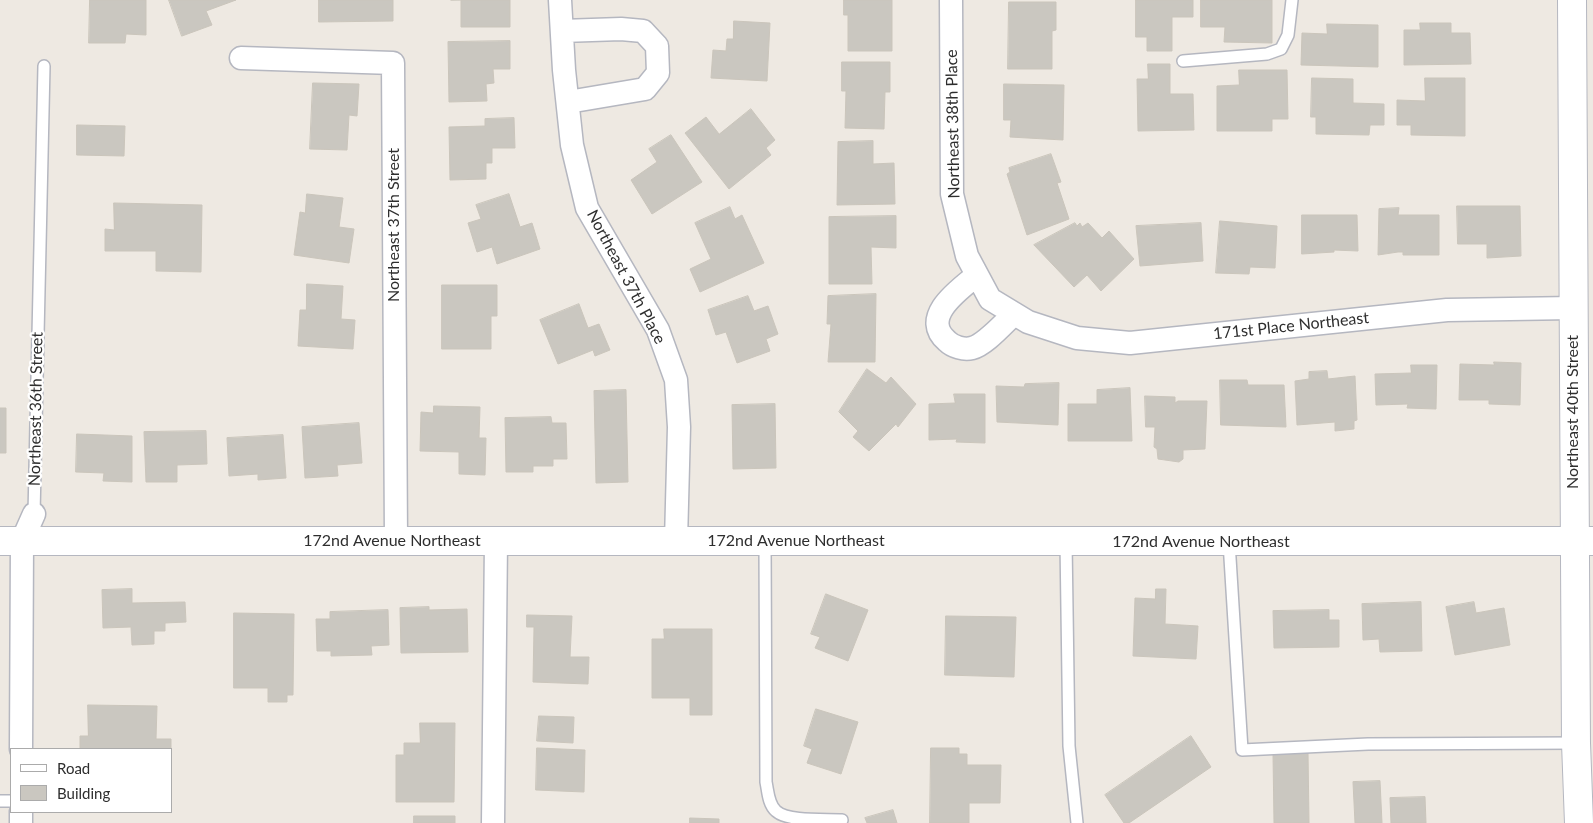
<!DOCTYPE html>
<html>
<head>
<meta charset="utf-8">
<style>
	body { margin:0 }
	#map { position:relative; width:1593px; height:823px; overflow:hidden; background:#eee9e2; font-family:Lato,sans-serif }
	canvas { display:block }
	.legend { position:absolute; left:10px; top:748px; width:162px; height:65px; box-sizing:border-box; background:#fff; border:1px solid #ababab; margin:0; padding:6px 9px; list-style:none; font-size:15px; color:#2e2e2e }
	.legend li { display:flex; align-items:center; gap:10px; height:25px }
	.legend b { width:25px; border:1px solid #ababab }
</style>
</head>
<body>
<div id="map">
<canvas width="1593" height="823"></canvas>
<ul class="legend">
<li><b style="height:6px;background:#fff"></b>Road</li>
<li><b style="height:14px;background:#cac7c0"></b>Building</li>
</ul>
</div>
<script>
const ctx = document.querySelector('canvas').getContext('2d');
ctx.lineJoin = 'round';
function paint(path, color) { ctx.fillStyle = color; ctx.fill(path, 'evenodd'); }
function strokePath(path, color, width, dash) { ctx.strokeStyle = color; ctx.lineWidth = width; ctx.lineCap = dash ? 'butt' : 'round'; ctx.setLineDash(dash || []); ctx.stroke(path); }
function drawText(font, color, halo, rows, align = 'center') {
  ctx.font = font + ' Lato,sans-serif'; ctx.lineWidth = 4.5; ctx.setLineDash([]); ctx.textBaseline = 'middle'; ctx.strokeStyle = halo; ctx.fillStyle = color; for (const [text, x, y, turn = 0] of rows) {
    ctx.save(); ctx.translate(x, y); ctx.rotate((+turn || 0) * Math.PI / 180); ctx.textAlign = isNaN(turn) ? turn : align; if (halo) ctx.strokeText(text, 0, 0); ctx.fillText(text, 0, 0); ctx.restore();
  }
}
const building = new Path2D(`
	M90,0H146V35L126,34L125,43H89Z
	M169,0H236L206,11L212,25L182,36Z
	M319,0H393V21L319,22Z
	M451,0H510V27H461V0Z
	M844,0H892V51H848V15H844Z
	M1136,0H1193V17H1172V51H1147V37H1136Z
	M1201,0H1272V43L1224,42L1225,27H1201Z
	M1009,2H1056V30L1052,31V69H1008Z
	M734,21L770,23L767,81L711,78L713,50L726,51L727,39H733Z
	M1420,23H1451V33H1470L1471,64L1404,65V30H1420Z
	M1327,24L1378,25V67L1301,65L1302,33L1327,34Z
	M510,41V69H493L494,83L486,84L487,101L449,102L448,42Z
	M842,62H890V92H885L884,129L845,128L846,91H842Z
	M1148,64H1170V94H1193L1194,130L1138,131L1137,79H1148Z
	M1239,70H1287L1288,119H1272V131H1217V86L1239,85Z
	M1312,78L1353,79V103L1384,104V125H1370L1369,135L1316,134V117H1311Z
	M1425,78H1465V136L1411,135V125H1397V100L1425,101Z
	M313,83L359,84L357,116L349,115L347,150L310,149Z
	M1004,84L1064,85L1063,140L1010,137L1011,120H1004Z
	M751,109L775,140L766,148L771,155L729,189L685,133L706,117L719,134Z
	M514,118L515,148H492V163H486V179L450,180L449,127L485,126V119Z
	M77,125L125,126L124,156L77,155Z
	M671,135L702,182L652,214L631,180L657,162L649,149Z
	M873,141V164L894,163L895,204L837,205L838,142Z
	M1051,154L1061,182L1057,183L1069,219L1027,235L1007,174L1010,172L1009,168Z
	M307,194L343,198L339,227L354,229L349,263L294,255L300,212L305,213Z
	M509,194L520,227L532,223L540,249L497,264L492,247L477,252L468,223L481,219L476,205Z
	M114,203L202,205L201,272L156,271V251H105V229L114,230Z
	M1457,206H1520L1521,256L1487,258V244H1458Z
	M730,207L735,219L742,215L764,263L700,292L690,269L711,259L695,223Z
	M1399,208L1398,215H1439V255H1403V252H1398L1378,255L1379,209Z
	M1302,215H1357L1358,251L1334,250V252L1302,254Z
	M896,216V248L871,247L872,284H829V217Z
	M1220,221L1277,226L1275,268L1250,267L1249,274L1216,273Z
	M1075,223L1077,226L1080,223L1082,227L1088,223L1102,238L1109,231L1134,259L1101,291L1087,275L1074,287L1034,245Z
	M1201,223L1203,261L1140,266L1136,226Z
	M307,284L343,286L341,319L355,320L353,349L298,346L300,310H306Z
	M442,285H497V316H491V349H442Z
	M876,294L875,362H828L831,324H827L828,296Z
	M748,296L754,311L768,306L778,334L766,339L770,351L737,363L726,332L716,335L708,310Z
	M579,304L588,328L599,324L610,350L595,356L593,350L558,364L540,320Z
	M1494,362L1521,363L1520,405L1489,404V400H1459L1460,364L1494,365Z
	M1411,365H1437L1436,409L1407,408L1408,404L1376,405L1375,374L1411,373Z
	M867,369L886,383L891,377L916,404L898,427L896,424L869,451L853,437L858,431L839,412Z
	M1327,371L1328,379L1355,376L1357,420L1354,421V429L1335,431V422L1297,425L1295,381L1309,379V372Z
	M1220,380H1247L1248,385H1284L1286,427L1221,425Z
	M1059,383L1058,425L997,422L996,386L1024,387L1025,384Z
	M1130,388L1132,441H1068V404H1097V390Z
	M626,390L628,482L596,483L594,391Z
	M954,394H985V443L956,442L957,439L929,440V404L955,403Z
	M1145,396L1175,397V403L1178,401H1207L1205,449L1183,450V459L1179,462L1158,459L1157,449L1154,447L1155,427H1146Z
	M775,404L776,468L733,469L732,405Z
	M434,406L480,407L479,438H486L485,475L459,474V452L420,451L421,412L433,413Z
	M0,408H6V453H0Z
	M551,417L552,423H566L567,459H553V466H533V472H506L505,418Z
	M359,423L362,463L337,465L338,476L305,478L302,427Z
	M206,431L207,464L177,465V482H146L144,432Z
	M77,434L132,436V482L103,481L104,473L76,472Z
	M283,435L286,478L258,480V474L229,476L227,438Z
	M132,589V603L185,602L186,622L165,623V631H154V644L132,645L131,627L103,628L102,590Z
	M1156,589H1166L1165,624L1198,626L1196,659L1133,656L1135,598L1155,599Z
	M826,594L868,610L848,661L815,648L820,637L811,634Z
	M1421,602L1422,651L1380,652L1379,639L1363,640L1362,604Z
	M1474,602L1476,613L1504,608L1510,645L1455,655L1446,607Z
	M429,607V610L467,609L468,652L401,653L400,608Z
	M388,610L389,645L371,646L372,655L331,656V651H317L316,619H330V612Z
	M1329,610V620H1339V647L1274,648L1273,611Z
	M234,613L294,614L293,695H287V702H268V688H234Z
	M527,615L572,616L570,657H589L588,684L533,682L534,627H527Z
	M946,616L1016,617L1014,677L945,675Z
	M664,629H712V715H690V698H652V639H664Z
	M88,705L157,706L156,739H171V749H80V736H88Z
	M816,709L858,722L841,774L807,763L812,749L804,746Z
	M539,716L574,717L573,743L537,741Z
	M420,723H455L454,802H396V755H404V743H420Z
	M1191,736L1211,767L1129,823H1124L1105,795Z
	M537,748L585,750L584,792L536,790Z
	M931,748H959V754H967V765H1001L1000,803H969V823H930Z
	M1308,752L1309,823H1274L1273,753Z
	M1380,781L1382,823H1355L1353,782Z
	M1425,797L1426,823H1391L1390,798Z
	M893,810L897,823H867L865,818Z
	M414,816H455V823H414Z
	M690,818L719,819V823H690Z`);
paint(building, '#cac7c0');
strokePath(building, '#cac5bb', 1);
const service = new Path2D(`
	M1183,61L1267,54L1281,49L1288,35L1292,0
	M34,514L44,66
	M765,541L766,782C768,791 768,804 776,811C788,822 826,819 842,820
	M1066,542L1069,746L1077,823
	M1229,542L1242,750L1368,744L1576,743
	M0,801H11`);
const minor = new Path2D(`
	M560,0L564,70L572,145L587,208L658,330L676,380L679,427L676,541
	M951,0L952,194L967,256L990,299L1028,322L1077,338L1130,343L1447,310L1573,308
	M562,31L621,29L643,31L657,46L658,73L645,89L568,102
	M241,58L393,63L396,540
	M977,275C960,289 919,317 947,341C953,347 964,350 972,348C985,345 1004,323 1014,314
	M21,749L22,541L34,514
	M21,823V812
	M493,823L496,541`);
const tertiary = new Path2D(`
	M0,541H1593`);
const secondary = new Path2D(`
	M1572,0L1576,743L1579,823`);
strokePath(service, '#b5b7c0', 14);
strokePath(minor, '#b5b7c0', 25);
strokePath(tertiary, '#b5b7c0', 30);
strokePath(secondary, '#b5b7c0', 30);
strokePath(service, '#fff', 11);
strokePath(minor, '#fff', 22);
strokePath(tertiary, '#fff', 28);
strokePath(secondary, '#fff', 28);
drawText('16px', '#2e2e2e', '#fff', [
	["Northeast 38th Place",953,124,-91],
	["Northeast 37th Street",394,225,-90],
	["Northeast 37th Place",626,277,62],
	["171st Place Northeast",1291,326,-6],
	["Northeast 36th Street",36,409,-89],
	["Northeast 40th Street",1573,412,-90],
	["172nd Avenue Northeast",392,541],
	["172nd Avenue Northeast",796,541],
	["172nd Avenue Northeast",1201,542]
]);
</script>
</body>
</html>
